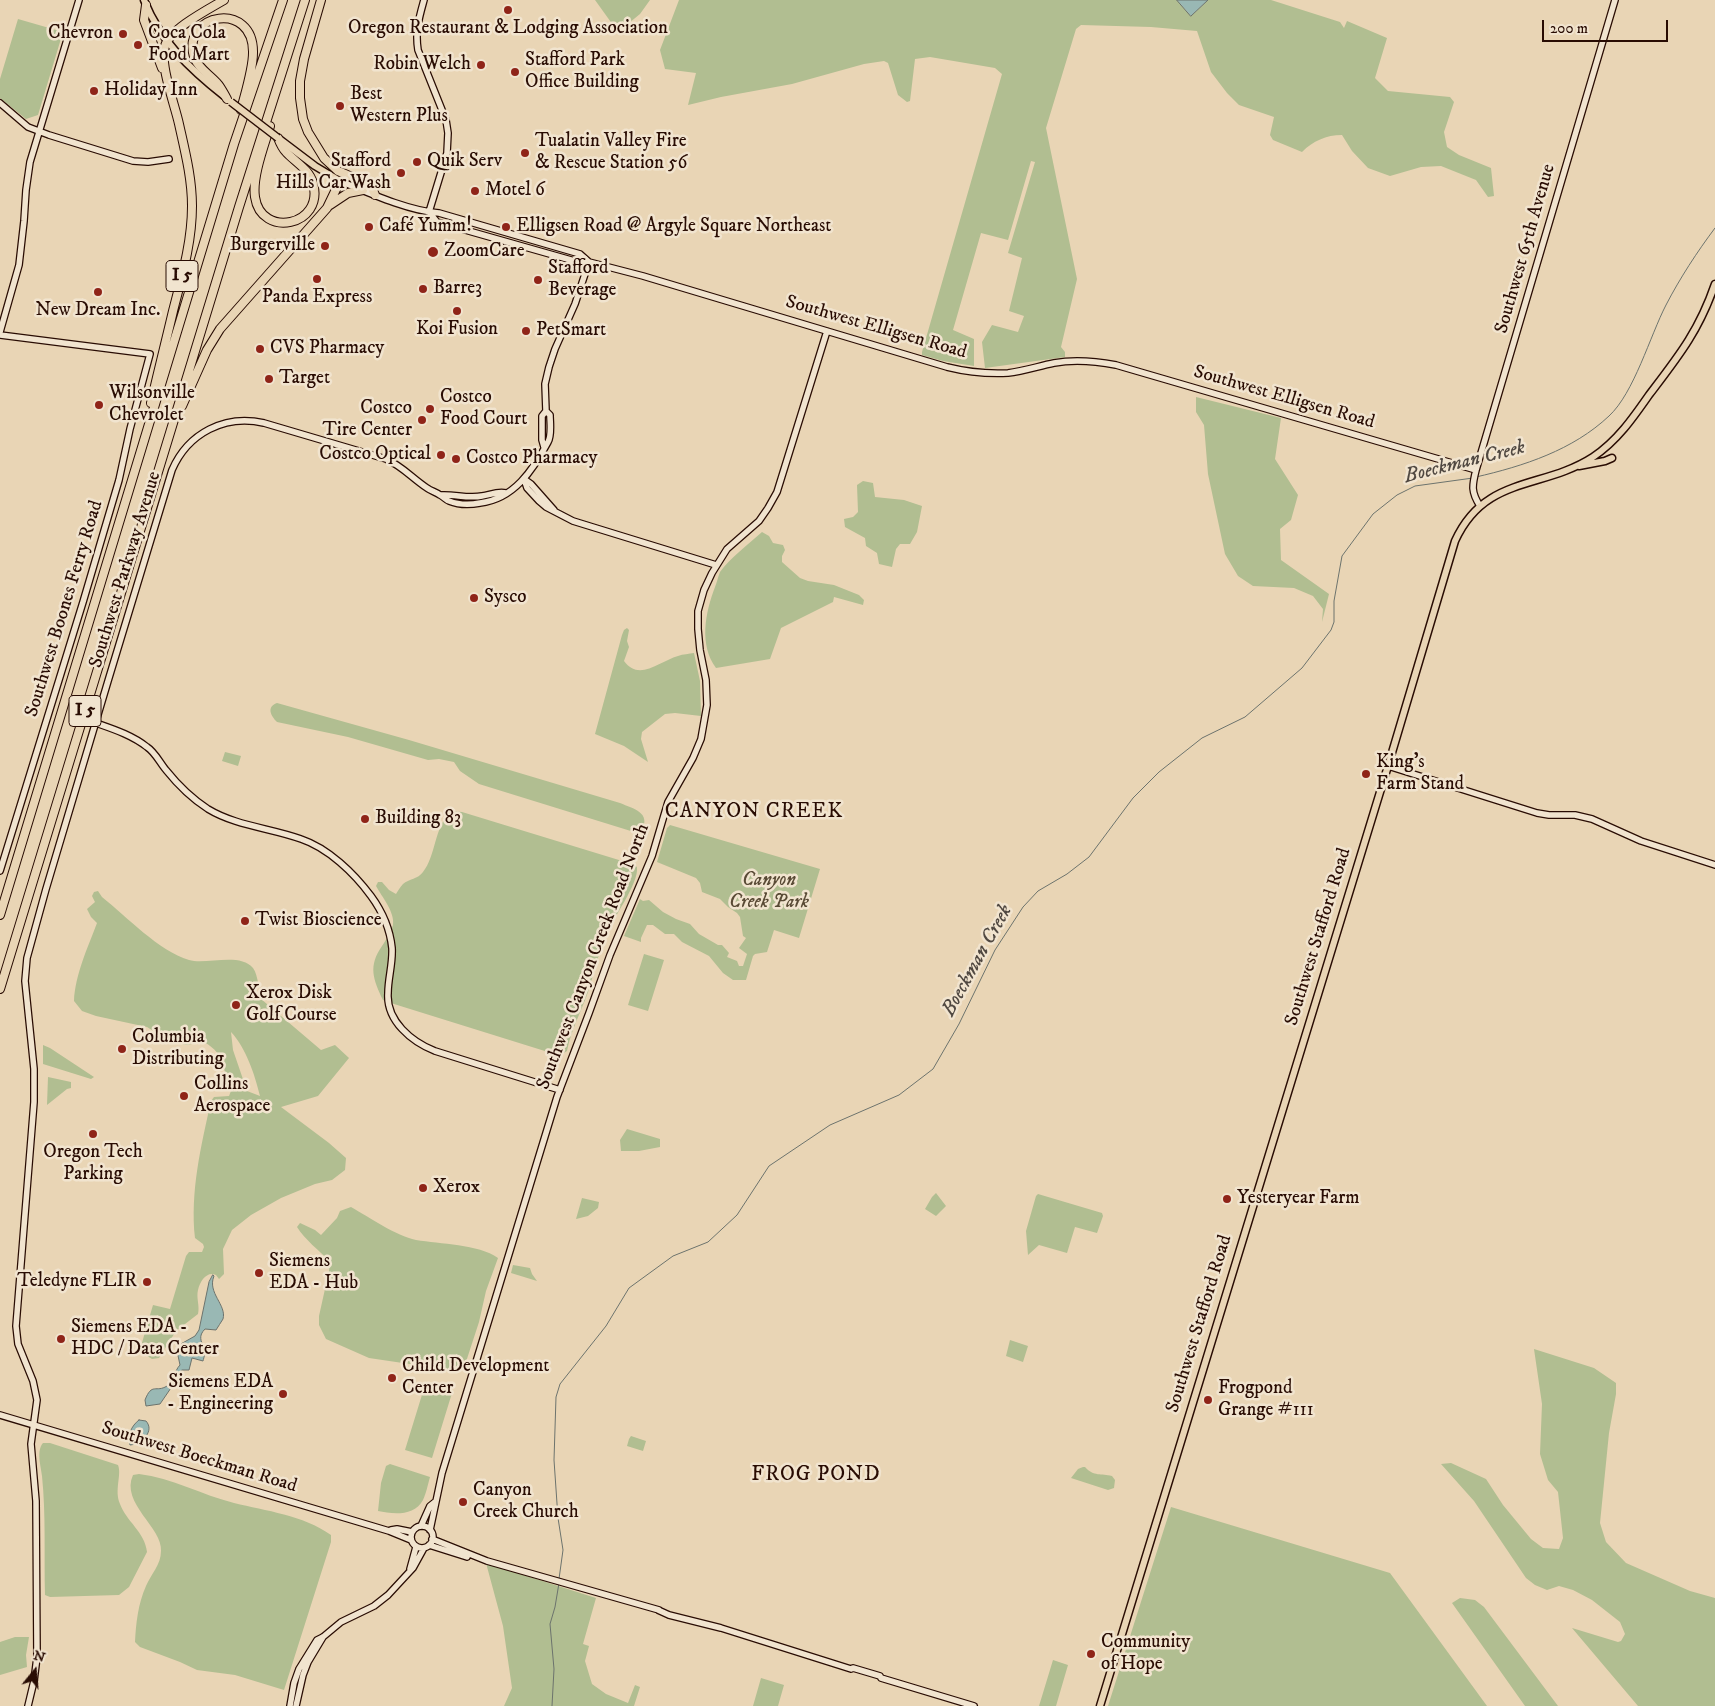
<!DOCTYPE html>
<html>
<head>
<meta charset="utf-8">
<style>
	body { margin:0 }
	#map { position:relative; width:1715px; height:1706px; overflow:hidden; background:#e9d5b5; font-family:"IM FELL DW Pica",serif }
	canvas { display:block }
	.north { position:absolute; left:10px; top:1646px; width:50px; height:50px; -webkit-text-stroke:4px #f1e4cf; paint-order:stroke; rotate:17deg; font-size:14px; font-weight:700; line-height:20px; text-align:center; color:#290c03 }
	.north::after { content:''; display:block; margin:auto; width:18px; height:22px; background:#290c03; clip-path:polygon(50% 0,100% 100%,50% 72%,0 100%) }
	.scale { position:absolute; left:1542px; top:20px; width:126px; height:22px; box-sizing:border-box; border:2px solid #290c03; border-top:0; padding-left:6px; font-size:15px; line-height:18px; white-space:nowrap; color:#290c03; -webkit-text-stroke:4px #f1e4cf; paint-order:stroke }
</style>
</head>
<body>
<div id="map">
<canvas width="1715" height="1706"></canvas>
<div class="north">N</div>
<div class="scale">200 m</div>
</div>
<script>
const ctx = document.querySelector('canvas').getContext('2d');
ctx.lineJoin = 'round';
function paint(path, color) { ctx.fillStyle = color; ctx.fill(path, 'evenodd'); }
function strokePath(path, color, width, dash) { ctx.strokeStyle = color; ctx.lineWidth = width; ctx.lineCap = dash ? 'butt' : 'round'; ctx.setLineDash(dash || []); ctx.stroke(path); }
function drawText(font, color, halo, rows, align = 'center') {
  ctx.font = font + ' "IM FELL DW Pica",serif'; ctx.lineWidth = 5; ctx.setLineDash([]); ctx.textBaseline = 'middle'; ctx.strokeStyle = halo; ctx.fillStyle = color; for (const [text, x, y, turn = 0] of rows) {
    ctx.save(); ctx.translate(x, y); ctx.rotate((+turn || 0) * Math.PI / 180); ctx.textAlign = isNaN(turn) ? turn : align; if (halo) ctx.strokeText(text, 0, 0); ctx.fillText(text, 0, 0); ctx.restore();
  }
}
paint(new Path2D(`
	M595,0H650L640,14L618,32Z
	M679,0H1177L1191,16L1208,0H1271L1340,22L1344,28L1347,21L1387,38L1375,78L1388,91L1450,97L1454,102L1444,132L1447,147L1459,155L1491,168L1494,196L1488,197L1476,180L1441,166L1421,167L1390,176L1368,168L1352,151L1342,135C1326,135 1313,141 1302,152L1273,140L1270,135L1274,117L1239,105L1227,93L1211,72L1197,31L1151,27L1081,25L1076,29L1046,128L1077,279L1061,347L1065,352V357L985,368L982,342L992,325L1018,332L1024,316L1009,311L1022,258L1008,253L1035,162L1031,161L1008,240L981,233L953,330L974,339V366L943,361L922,355V352L1002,74L995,68L930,57L915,59L910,101L907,102L898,95L888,63L884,61L864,64L792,84L721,97L688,105L696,73L665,69L660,50Z
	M18,19L63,32L38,115L26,119L0,98V79Z
	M1196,397L1281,418L1275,459L1298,495L1291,520L1280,529L1281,560L1329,594L1322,622L1323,609L1313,596L1294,588L1253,586L1238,576L1225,554L1208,474L1204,425L1196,412Z
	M863,481L873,483L875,497L904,500L922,506L917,532L910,544H900L896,549L892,567L879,564L877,553L866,546L865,538L845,527L844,519L853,517L858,512L857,485Z
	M762,532L769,536L773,543L783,545L785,550L782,556V562L800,578L808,581L834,585L859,595L864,600L863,605L834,597L833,602L781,628L770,659L716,668C699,645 705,613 715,587C717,582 718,577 720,572C729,559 750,543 762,532Z
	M627,628L629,630L627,641L629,647L624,661C639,682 660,661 678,656C683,654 689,654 694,653L700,681L701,716L675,713L665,714L642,732L641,739L648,762L624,746L595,734L622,635L624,630Z
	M277,703L409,740L620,803C634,809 651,812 642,831L634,832L479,784L460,771L454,762L439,759L428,760L348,737L277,722C271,716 266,707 277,703Z
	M225,752L241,756L238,766L222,761Z
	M451,811L462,812L632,864L637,867C639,884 612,919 605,937C598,955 594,974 588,992C581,1012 571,1030 567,1051L561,1055L548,1052L394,1004L383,1000C373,979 368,966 382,946C386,940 391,932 393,925C395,912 382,897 376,886L378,882H382L389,890L396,894C398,891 400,887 403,884C409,879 418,879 423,872C436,856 434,827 451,811Z
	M670,825L820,869L799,938L774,930L767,952L755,954L753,956L746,980H733L723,973L709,956L682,942L674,934H665L653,925H647L641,938V942L624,936L640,899L643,901L649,900L663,912L676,919L690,924L699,934L718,945H722L729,953L727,957L737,961L739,966H743L747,954L739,948L746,938L743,936L740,917L737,913L728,907L720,899L702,892L700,883L696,878L657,862L667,828Z
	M98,891L102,897C127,917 159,951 189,960C206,965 240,952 253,968C256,972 257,978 258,982L254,993L321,1050L335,1045L349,1058L318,1096L281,1107L329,1143L346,1158L345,1170L332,1180L315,1184L281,1198L251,1215L232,1230L223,1249L224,1274L219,1279L216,1275C207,1271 200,1281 198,1290C196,1298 200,1306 198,1314L176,1331L159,1358L152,1359L144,1354L141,1346L153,1305L170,1309L186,1256L189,1252H202L204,1247L203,1244L195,1238C190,1192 201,1146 211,1101L214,1097L229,1096L231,1091C221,1069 228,1056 204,1042L186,1045L168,1040L147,1027L96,1016L82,1011L74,1001C75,975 88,947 97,923L91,917L87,909L95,902L92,896L94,892ZM231,1032C246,1048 255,1075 260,1096L247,1091L233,1050Z
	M644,954L664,960L648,1011L628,1005Z
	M43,1045L50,1048L94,1077L91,1079L43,1064Z
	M48,1077L71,1082V1088L67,1089L47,1105Z
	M627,1129L660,1139V1147L639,1151H621L620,1140Z
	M936,1193L946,1206L936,1216L925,1209L932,1197Z
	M1038,1194L1102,1213L1103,1216L1097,1233L1075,1227L1067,1253L1039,1245L1028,1255L1026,1231L1036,1196Z
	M582,1198L599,1202L598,1208L588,1216L576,1219Z
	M351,1207C369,1217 396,1236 416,1240C440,1244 478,1244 498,1258L486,1291L479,1322L464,1368L457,1371H436L423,1366L369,1358L326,1339L319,1325V1316L329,1271L330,1262C319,1250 305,1240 297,1227L300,1223L315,1230L321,1235L337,1218L340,1211Z
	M513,1265L530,1268L532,1274L537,1281L511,1273Z
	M1010,1340L1028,1346L1023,1362L1006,1356Z
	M1534,1349L1594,1368L1616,1383V1394L1609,1433L1600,1523L1606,1542L1626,1563L1690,1591L1715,1598V1706H1638L1572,1628L1618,1642L1621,1641L1625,1634L1620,1622L1592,1600L1573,1590L1559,1586L1547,1590L1535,1585L1526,1578L1474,1501L1441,1464L1451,1463L1486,1479L1503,1505L1531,1539L1543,1548L1559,1549L1563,1538L1558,1492L1548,1480L1540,1454L1542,1404Z
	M425,1385L452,1393L432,1458L405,1450Z
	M631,1436L646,1441L643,1451L627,1446L629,1439Z
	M43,1443H50L118,1465C122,1475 114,1490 120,1504C126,1521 145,1532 147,1552L129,1587L119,1595L50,1597L45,1595C44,1556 46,1515 42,1476C41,1466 36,1451 43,1443Z
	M390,1464L430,1477C428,1484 426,1494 423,1500C414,1517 392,1514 378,1511L381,1483L386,1466Z
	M1083,1467H1085C1094,1477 1101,1473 1112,1476L1115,1480L1114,1488L1108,1490L1071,1478L1078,1469Z
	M139,1474C172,1478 202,1495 234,1503C266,1511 303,1515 331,1535V1542L284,1690L235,1675L197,1670L180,1662L140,1647L135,1642C136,1623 138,1604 146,1586C151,1574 161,1565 161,1551C163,1528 120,1503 133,1475Z
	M1171,1507L1390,1573L1487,1706H1108Z
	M486,1563L596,1598L583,1644L589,1646L585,1661L592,1684L606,1694L628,1703L635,1685L640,1687L634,1706H504L512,1688L503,1626Z
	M1460,1598L1475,1600L1484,1607L1558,1706H1525L1452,1603Z
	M15,1637H29L26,1655L27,1667L0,1675V1642Z
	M1053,1660L1068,1665L1056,1706H1039Z
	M761,1678L784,1685L778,1706H753Z`), '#b1be91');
const water = new Path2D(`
	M1177,0H1208L1191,16Z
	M213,1275L214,1276C207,1293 227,1305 223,1319C221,1323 218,1326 216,1330L205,1329C198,1336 201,1341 204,1348C206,1352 204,1357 203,1361L192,1358L189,1370H182L179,1372L173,1385L160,1404L146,1406L145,1400C152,1382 156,1393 167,1386C174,1382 174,1371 180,1365L177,1351L179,1345L195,1336L199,1330L209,1282Z
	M139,1420L146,1421C155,1431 142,1444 130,1445C127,1436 131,1426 139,1420Z`);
paint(water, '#99b8b4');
strokePath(water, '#6c736d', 1);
strokePath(new Path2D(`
	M1476,477C1524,466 1573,450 1609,416C1634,393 1650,336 1666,305C1680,278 1697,252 1715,228
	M559,1579L563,1550L558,1518L554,1460L556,1397L560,1384L606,1326L629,1288L673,1256L708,1242L737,1215L769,1166L830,1125L899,1095L933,1069L959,1024L995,950L1023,907L1038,891L1067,874L1089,857L1133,798L1159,772L1202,738L1245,717L1302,668L1331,630L1334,622V601L1342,556L1373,514L1397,495L1415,486L1473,478
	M552,1706L554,1669L550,1624L555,1607L559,1583`), '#6c736d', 1);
const secondary = new Path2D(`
	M424,0C419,18 415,31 418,50L446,120L448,133L447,153L429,212
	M0,103L28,127L49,135L133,161L148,162L169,159
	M340,181C369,193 409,211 439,213L580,254L589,262
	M429,212L437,222L578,262H589L643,276L947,367C967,372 988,374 1008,373C1024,371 1039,366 1054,363C1075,359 1095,361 1116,365L1476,470
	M0,332L19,265L24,221L26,190L30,162L79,0
	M0,335L150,354L130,429L119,480L83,602L0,871
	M544,447L542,440V416L546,411L545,384L549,367L555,349L575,304L589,262
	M524,479L527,488L539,501L546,507L573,521L716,565
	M524,479L531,484L554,510
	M441,495C455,494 468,499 482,496C490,495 497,491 506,493
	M1480,506C1471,492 1472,486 1476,470L1615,0
	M96,723C113,729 132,735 147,747C155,752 160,763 166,770C178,785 191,798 208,809C236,826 271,828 301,839C328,848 354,873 371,896C382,911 390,929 392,948C393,963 388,978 388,993C386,1021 412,1042 435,1051L560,1090
	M1388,766L1537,813L1549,815H1575L1592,819L1641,841L1715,865
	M0,1415L389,1531L411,1540
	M421,1526L430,1506L435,1502
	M411 1537a11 11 0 1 1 22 0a11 11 0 1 1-22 0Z
	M391,1530L397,1529L412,1532
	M430,1530L442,1473L557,1097L589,1013L610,955L652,856L668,802L693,758L701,739L707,705L706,680L700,650L698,629V611L704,590L712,573L727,549L759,521L768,508L777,492L827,331
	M432,1539L487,1561L659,1610
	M429,1545L467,1557
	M410,1569L416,1547
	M658,1610L669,1615L721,1628L851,1669L853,1668L880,1676L881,1678L974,1706
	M28,1706L34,1681L37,1657L36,1501L31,1444L37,1400L33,1381L18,1344L16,1326L34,1102V1069L25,981L27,958L46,889L108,681L172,470C188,433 225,414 264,423L386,459C402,466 412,478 427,488C431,491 436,492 440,495C444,497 446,500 449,501C459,505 470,505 480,503C514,499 533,470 548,442C552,435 550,423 550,415L546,411
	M290,1706L294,1683L299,1669L317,1640L323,1637L341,1622L374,1606L388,1595L413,1568L424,1548
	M296,1706L303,1675L308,1662L323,1637`);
const primary = new Path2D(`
	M144,0C160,41 190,69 224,96
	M278,138L315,166L340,181
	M1579,466L1605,461L1612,458
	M1100,1706L1388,766L1455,541C1485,475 1542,490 1593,457C1617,441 1633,418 1649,395C1678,357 1699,331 1715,284`);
const highway = new Path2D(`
	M321,0L304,59L300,81V98L303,119L308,132L324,158L338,171L371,185L375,195
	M146,5L144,20L162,68
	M227,99C224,94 221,87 217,83C209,74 198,68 194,57C181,13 254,0 253,53C253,69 245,94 241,110
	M270,126C264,146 252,177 255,197C261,239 325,226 313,183C309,169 295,162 286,152C282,148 280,143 278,138
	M330,205L348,193L363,190
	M151,403C158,372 166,341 173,311C182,276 192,242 192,206C192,178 185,151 179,124C175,105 159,64 165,46C170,29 209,9 224,0
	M182,406L207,350L220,329L327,208L340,181
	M0,915L234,144L283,0
	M0,989L239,207L305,0`);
strokePath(secondary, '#290c03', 8);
strokePath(primary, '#290c03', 9);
strokePath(highway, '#290c03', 10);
strokePath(secondary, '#f1e4cf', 5.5);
strokePath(primary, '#e9d5b5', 6);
strokePath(highway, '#e9d5b5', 8);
const primaryBridge = new Path2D(`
	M231,102L278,138`);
strokePath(primaryBridge, '#290c03', 9, []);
strokePath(primaryBridge, '#e9d5b5', 6);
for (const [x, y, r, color] of [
	[508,10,5,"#8f2418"],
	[123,34,5,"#8f2418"],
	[138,45,5,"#8f2418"],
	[481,65,5,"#8f2418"],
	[515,72,5,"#8f2418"],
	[94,91,5,"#8f2418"],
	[340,106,5,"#8f2418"],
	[525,153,5,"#8f2418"],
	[417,162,5,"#8f2418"],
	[401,173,5,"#8f2418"],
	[475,191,5,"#8f2418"],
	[369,227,5,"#8f2418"],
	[506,227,5,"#8f2418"],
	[325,246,5,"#8f2418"],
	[433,252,6,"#8f2418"],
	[317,279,5,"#8f2418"],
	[538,280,5,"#8f2418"],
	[423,289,5,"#8f2418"],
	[98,292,5,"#8f2418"],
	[457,311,5,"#8f2418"],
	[526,331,5,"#8f2418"],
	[260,349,5,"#8f2418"],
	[269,379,5,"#8f2418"],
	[99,405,5,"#8f2418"],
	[430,409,5,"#8f2418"],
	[422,420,5,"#8f2418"],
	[441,455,5,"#8f2418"],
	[456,459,5,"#8f2418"],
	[474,598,5,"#8f2418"],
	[1366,774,5,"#8f2418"],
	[365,819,5,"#8f2418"],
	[245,921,5,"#8f2418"],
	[236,1005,5,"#8f2418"],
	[122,1049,5,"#8f2418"],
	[184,1096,5,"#8f2418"],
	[93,1134,5,"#8f2418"],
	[423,1188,5,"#8f2418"],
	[1227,1199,5,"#8f2418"],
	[259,1273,5,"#8f2418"],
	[147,1282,5,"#8f2418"],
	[61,1339,5,"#8f2418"],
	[392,1378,5,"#8f2418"],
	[283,1394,5,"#8f2418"],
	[1208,1400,5,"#8f2418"],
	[463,1502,5,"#8f2418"],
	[1091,1654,5,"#8f2418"]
]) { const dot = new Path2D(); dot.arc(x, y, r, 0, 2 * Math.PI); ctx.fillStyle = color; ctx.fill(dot); strokePath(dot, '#f1e4cf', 2); }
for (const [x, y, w] of [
	[182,276,32],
	[85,711,32]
]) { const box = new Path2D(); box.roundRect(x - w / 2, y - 15.5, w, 31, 4); ctx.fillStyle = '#f1e4cf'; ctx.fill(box); strokePath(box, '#290c03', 1); }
drawText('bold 18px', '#290c03', null, [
	["I 5",182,276],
	["I 5",85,711]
]);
drawText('19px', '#290c03', '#f1e4cf', [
	["Oregon Restaurant & Lodging Association",508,29,"center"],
	["Chevron",113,34,"right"],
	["Coca Cola",148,34],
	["Food Mart",148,56],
	["Stafford Park",525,61],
	["Office Building",525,83],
	["Robin Welch",471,65,"right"],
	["Holiday Inn",104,91],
	["Best",350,95],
	["Western Plus",350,117],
	["Tualatin Valley Fire",535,142],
	["& Rescue Station 56",535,164],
	["Stafford",391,162,"right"],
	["Hills Car Wash",391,184,"right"],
	["Quik Serv",427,162],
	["Motel 6",485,191],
	["Café Yumm!",379,227],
	["Elligsen Road @ Argyle Square Northeast",516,227],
	["Burgerville",315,246,"right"],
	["ZoomCare",444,252],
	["Stafford",548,269],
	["Beverage",548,291],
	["Barre3",433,289],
	["Panda Express",317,298,"center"],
	["New Dream Inc.",98,311,"center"],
	["Koi Fusion",457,330,"center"],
	["PetSmart",536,331],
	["CVS Pharmacy",270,349],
	["Target",279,379],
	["Wilsonville",109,394],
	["Chevrolet",109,416],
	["Costco",440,398],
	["Food Court",440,420],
	["Costco",412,409,"right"],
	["Tire Center",412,431,"right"],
	["Costco Optical",431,455,"right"],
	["Costco Pharmacy",466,459],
	["Sysco",484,598],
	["King's",1376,763],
	["Farm Stand",1376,785],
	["Building 83",375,819],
	["Twist Bioscience",255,921],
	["Xerox Disk",246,994],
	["Golf Course",246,1016],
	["Columbia",132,1038],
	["Distributing",132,1060],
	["Collins",194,1085],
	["Aerospace",194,1107],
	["Oregon Tech",93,1153,"center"],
	["Parking",93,1175,"center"],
	["Xerox",433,1188],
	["Yesteryear Farm",1237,1199],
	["Siemens",269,1262],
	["EDA - Hub",269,1284],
	["Teledyne FLIR",137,1282,"right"],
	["Siemens EDA -",71,1328],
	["HDC / Data Center",71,1350],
	["Child Development",402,1367],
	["Center",402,1389],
	["Siemens EDA",273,1383,"right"],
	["- Engineering",273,1405,"right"],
	["Frogpond",1218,1389],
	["Grange #111",1218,1411],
	["Canyon",473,1491],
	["Creek Church",473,1513],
	["Community",1101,1643],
	["of Hope",1101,1665]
], 'left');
drawText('19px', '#290c03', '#f1e4cf', [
	["Southwest 65th Avenue",1526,249,-74],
	["Southwest Elligsen Road",876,328,16],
	["Southwest Elligsen Road",1284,398,16],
	["Southwest Parkway Avenue",126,570,-73],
	["Southwest Boones Ferry Road",65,609,-73],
	["Southwest Stafford Road",1319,937,-73],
	["Southwest Canyon Creek Road North",594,957,-69],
	["Southwest Stafford Road",1200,1324,-73],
	["Southwest Boeckman Road",199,1458,17]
]);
drawText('italic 19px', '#594a35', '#f1e4cf', [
	["Canyon",769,881],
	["Creek Park",769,903]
]);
drawText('italic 20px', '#504841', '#f1e4cf', [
	["Boeckman Creek",1465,463,-14],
	["Boeckman Creek",978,961,-61]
]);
ctx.letterSpacing = '1px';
drawText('21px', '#290c03', '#f1e4cf', [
	["CANYON CREEK",754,813],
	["FROG POND",816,1476]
]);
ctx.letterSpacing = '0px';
</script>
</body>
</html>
